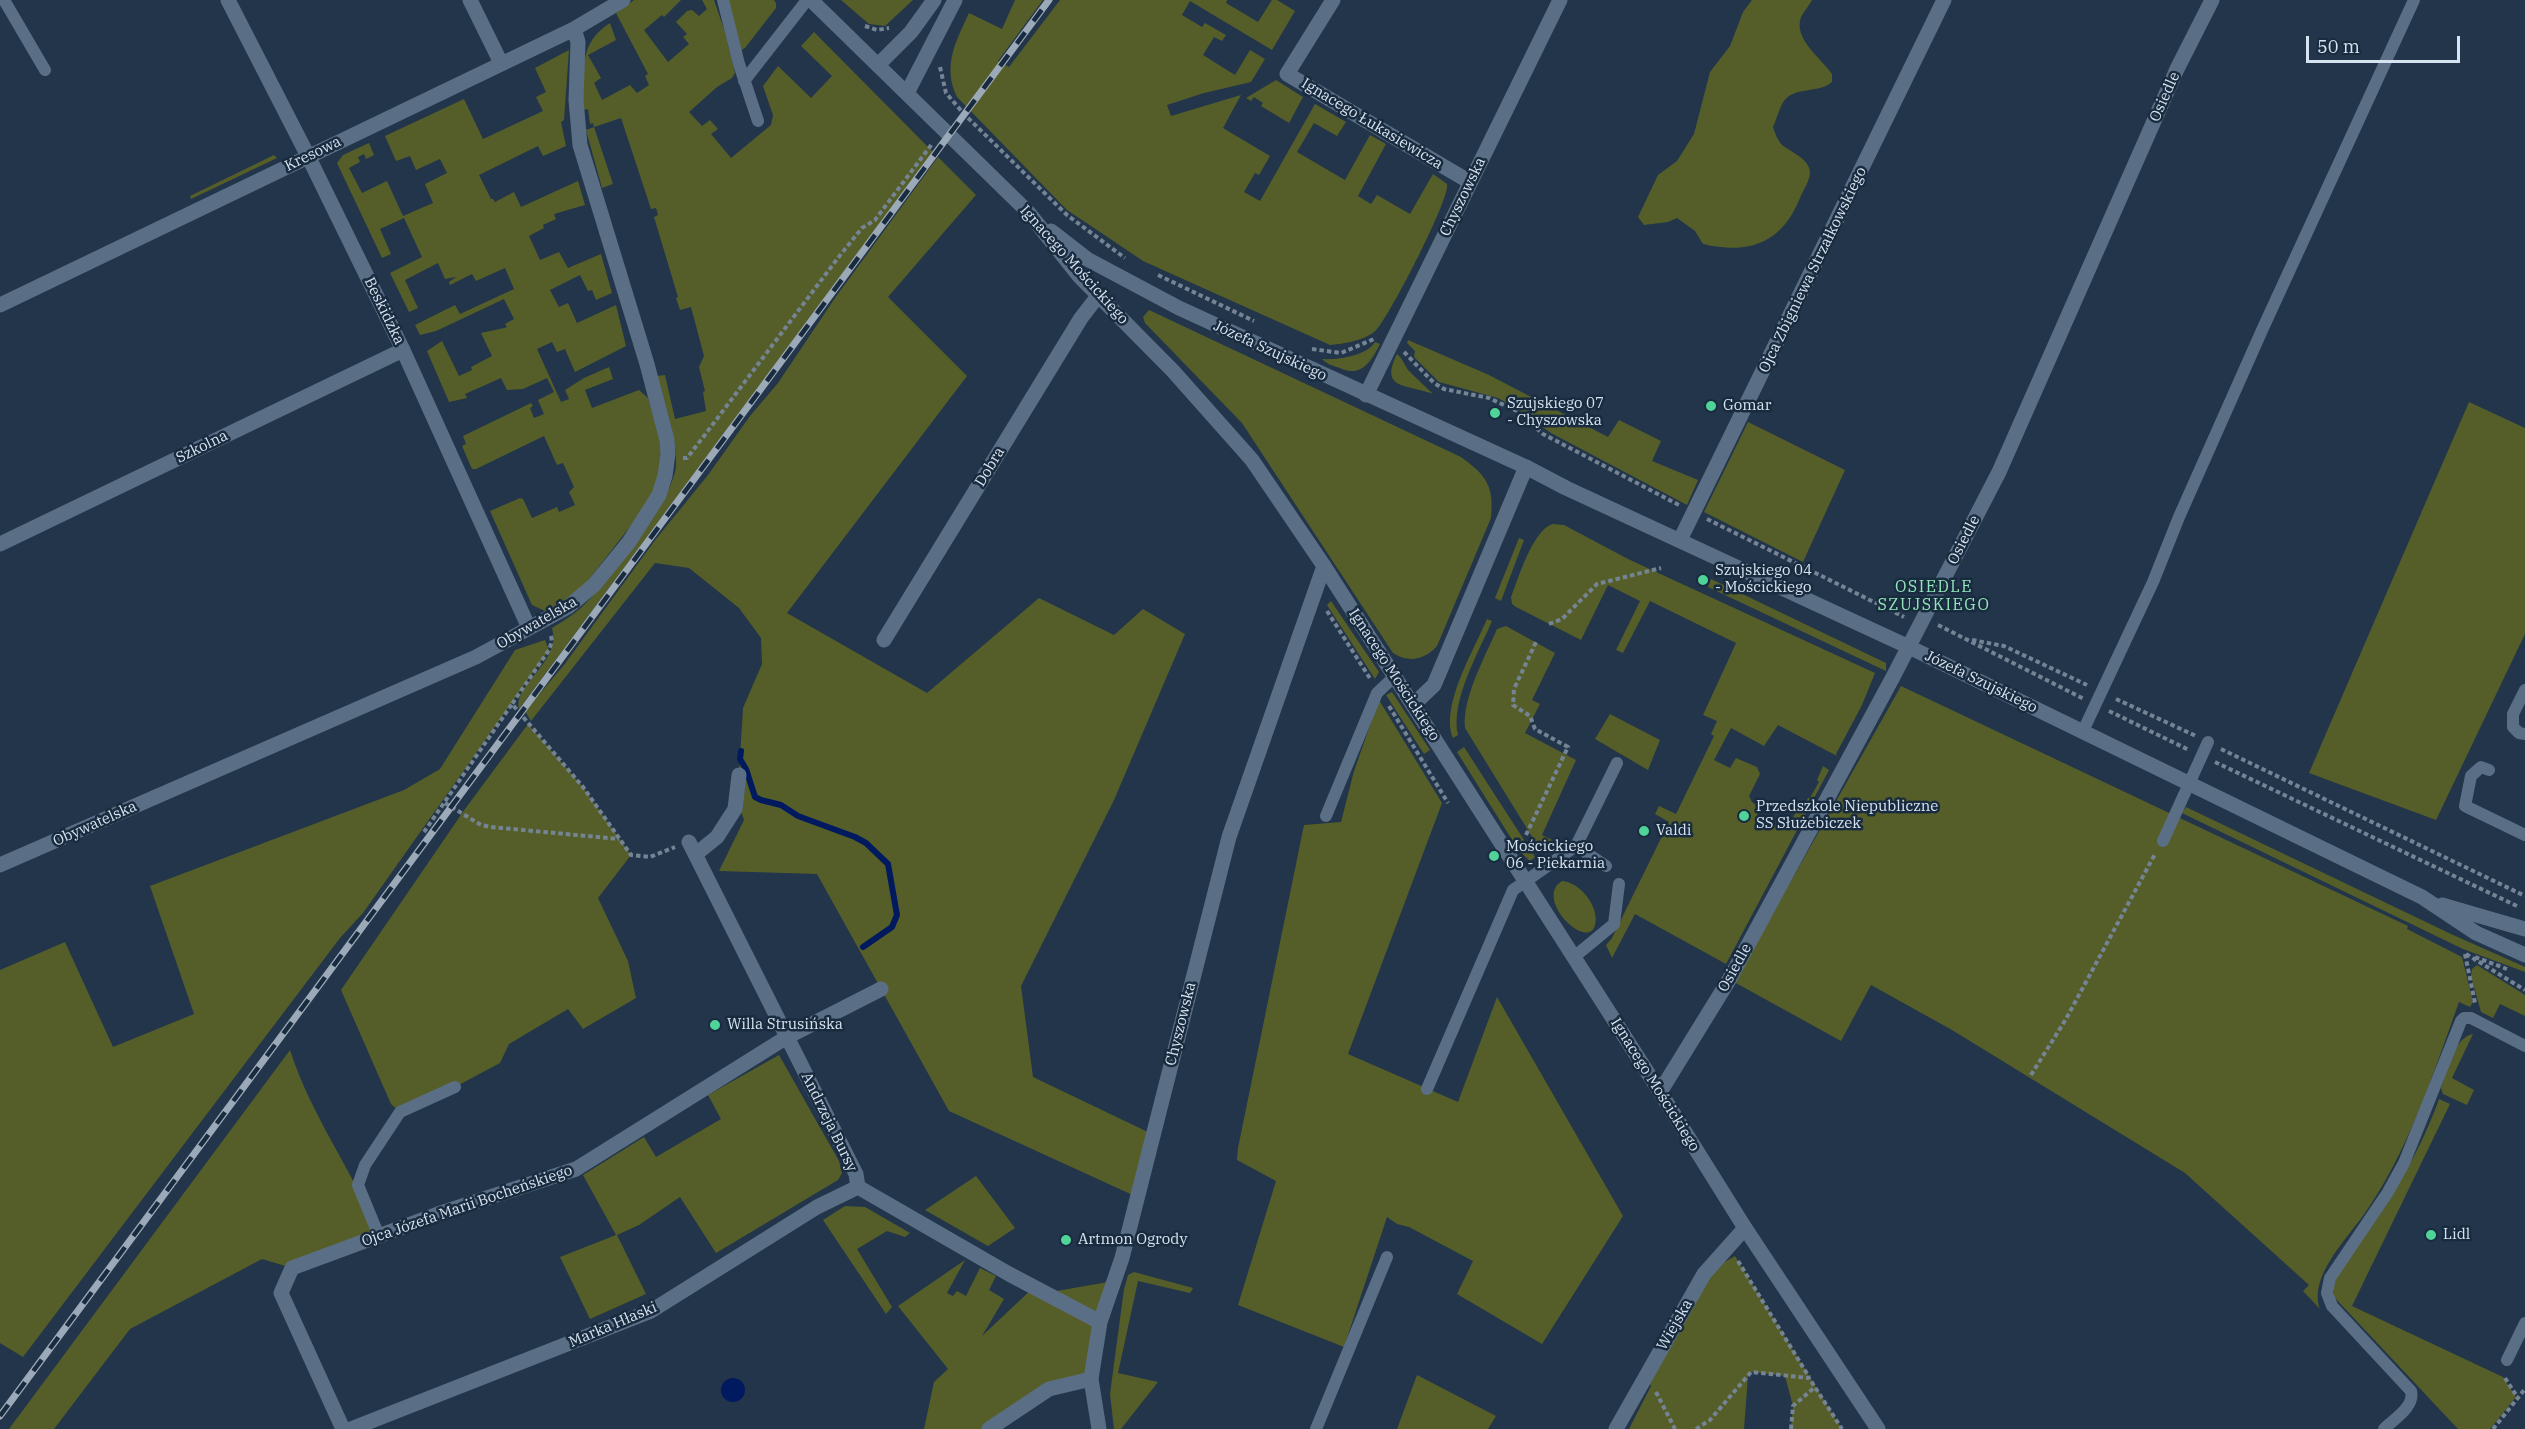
<!DOCTYPE html>
<html>
<head>
<meta charset="utf-8">
<style>
	body { margin:0 }
	#map { position:relative; width:2525px; height:1429px; overflow:hidden; background:#22354a; font-family:"IBM Plex Serif",serif }
	canvas { display:block }
	.scale { position:absolute; left:2306px; top:36px; width:154px; height:27px; box-sizing:border-box; border:3px solid #d7e3f0; border-top:0; padding-left:8px; font-size:18px; line-height:21px; white-space:nowrap; color:#d7e3f0; -webkit-text-stroke:4px #192b3f; paint-order:stroke }
</style>
</head>
<body>
<div id="map">
<canvas width="2525" height="1429"></canvas>
<div class="scale">50 m</div>
</div>
<script>
const ctx = document.querySelector('canvas').getContext('2d');
ctx.lineJoin = 'round';
function paint(path, color) { ctx.fillStyle = color; ctx.fill(path, 'evenodd'); }
function strokePath(path, color, width, dash) { ctx.strokeStyle = color; ctx.lineWidth = width; ctx.lineCap = dash ? 'butt' : 'round'; ctx.setLineDash(dash || []); ctx.stroke(path); }
function drawText(font, color, halo, rows, align = 'center') {
  ctx.font = font + ' "IBM Plex Serif",serif'; ctx.lineWidth = 5; ctx.setLineDash([]); ctx.textBaseline = 'middle'; ctx.strokeStyle = halo; ctx.fillStyle = color; for (const [text, x, y, turn = 0] of rows) {
    ctx.save(); ctx.translate(x, y); ctx.rotate((+turn || 0) * Math.PI / 180); ctx.textAlign = isNaN(turn) ? turn : align; if (halo) ctx.strokeText(text, 0, 0); ctx.fillText(text, 0, 0); ctx.restore();
  }
}
paint(new Path2D(`
	M634,0H681L664,17L662,15L644,30L668,62L689,44L683,37L687,34L676,22L687,11L692,10L699,16L707,9L702,0H714L725,32L735,73L732,78L717,87L689,112L702,126L710,120L718,129L711,134L731,158L771,125L773,115L763,86L778,66L811,98L832,76L801,46L814,32L933,152L519,709C513,684 562,662 552,628C563,621 573,615 582,607C608,583 673,500 676,466C678,439 663,403 657,376L665,375L675,419L706,411L703,392L705,391L699,367L704,356L691,307L680,310L676,298L678,297L654,217L658,215L656,208L651,209L621,118L594,127L613,184L602,188L586,130L594,127L593,123L590,124L588,109L584,110L582,105C584,72 578,43 610,23L616,40L588,55L601,78L594,83L602,100L630,85L637,93L649,85L645,76L648,74L616,13Z
	M728,0H774L776,3V8L745,48L741,50Z
	M841,0H913L885,26L869,24Z
	M1015,0H1043L998,61L1009,67L1060,0H1227L1226,3L1258,22L1272,0H1277L1295,11L1272,50L1190,1L1182,15L1202,27L1205,23L1226,35L1222,41L1214,37L1203,55L1235,75L1250,50L1265,59L1251,82L1204,93L1167,105L1171,116L1241,95L1223,128L1270,156L1259,175L1255,173L1244,192L1260,201L1315,104L1346,122L1337,136L1314,123L1297,152L1345,180L1370,135L1386,144L1358,196L1371,204L1377,195L1410,214L1433,174L1447,184C1451,197 1390,315 1377,329C1368,340 1343,344 1330,345L1143,261L1100,232L1067,210L957,97C942,66 956,41 969,13L1002,29Z
	M1752,0H1812C1809,6 1804,11 1801,17C1793,39 1821,58 1832,74V82C1818,94 1795,86 1784,101C1779,108 1777,119 1773,127C1775,133 1777,139 1781,144C1790,152 1809,158 1810,172C1810,180 1803,191 1800,198C1782,243 1749,255 1703,244L1695,231L1677,218L1668,222L1644,225L1638,217L1658,175L1677,161L1694,134L1710,72L1730,46L1743,12Z
	M569,50L564,120L561,122L566,146L543,156L538,146L479,175L491,199H493L495,202L514,192L521,207L578,181L585,205L554,214L556,219L543,225L544,228L529,236L540,260L559,252L568,268L601,254L612,293L596,300L592,290L588,291L580,275L550,290L559,307L568,303L577,323L616,305L626,346L575,372L565,349L557,352L552,342L537,349L561,402L569,399L565,390L584,378L609,367L613,379L585,390L592,408L639,390L648,398L662,444L657,485L643,510L583,587L570,599L545,611L532,605L490,511L520,498L523,499L532,518L557,507L559,512L575,505L569,492L574,487L563,463L557,465L544,436L476,469H472L462,446L466,444L463,436L531,403L533,406L530,408L534,418L544,414L538,400L554,392L547,378L523,389L507,390L501,378L465,394L467,398L449,402L427,351L442,341L459,376L472,370L471,367L492,356L481,333L504,328L507,327L505,324L514,319L504,299L436,331L420,335L415,325L455,305L460,314L514,289L505,268L476,281L472,274L450,285L449,282L456,277L445,279L438,263L405,280L418,308L409,312L390,273L422,257L404,218L380,229L391,254L382,258L337,163L343,155L369,143L374,155L366,159L364,154L358,157L360,162L349,168L362,193L387,181L403,216L433,203L425,184L447,173L440,159L416,170L410,156L396,161L385,136L464,99L483,139L543,111L536,97L546,92L535,68Z
	M1276,80L1303,97L1289,123L1261,106L1263,103L1254,97L1251,101L1246,98Z
	M274,155L277,158L191,199L190,196Z
	M938,157L976,195L888,297L967,376L787,613L927,693L1039,598L1114,635L1143,609L1185,634L1114,800L1021,986L1033,1077L1150,1133L1137,1197L949,1111L817,874L719,871L744,820L740,808L739,775L743,708L762,664L761,638L739,608L689,568L655,563L531,721L525,711L564,665L656,539L708,475L750,416L778,383L835,298Z
	M1149,310L1461,457C1487,476 1494,486 1491,518L1437,646C1425,660 1408,663 1393,653L1242,423L1145,323L1143,317Z
	M1408,340L1489,375L1608,437L1619,420L1661,441L1652,461L1698,480L1687,505L1551,433L1517,409L1498,398L1439,382L1414,357L1415,351L1407,343Z
	M1375,342L1380,344C1371,362 1361,378 1340,368C1333,366 1327,364 1322,359C1337,360 1367,356 1375,342Z
	M1397,354L1401,358L1408,370L1433,394C1407,384 1379,390 1397,354Z
	M2469,402L2525,428V634L2436,820L2309,773Z
	M1748,422L1845,470L1803,562L1704,512Z
	M1552,524L1564,525L1628,559L1875,673L1862,705L1836,754L1837,756L1778,725L1764,746L1731,728L1714,760L1730,768L1736,758L1757,767L1760,774L1749,796L1752,802L1760,808L1757,815L1786,830L1797,810L1800,812L1808,798H1810L1819,782L1817,780L1823,766L1829,770L1726,964L1635,914L1612,958L1606,945L1612,938L1669,822L1655,814L1659,806L1676,814L1714,736L1711,734L1717,721L1703,715L1736,643L1650,601L1623,653L1616,650L1640,601L1608,585L1581,640L1516,607L1512,604L1511,597C1519,577 1532,532 1552,524Z
	M1519,538L1524,540L1501,601L1495,598Z
	M1711,579L1886,663V671L1708,587Z
	M1331,601L1379,672L1375,679L1327,605Z
	M1487,619L1492,621C1479,652 1450,701 1458,735L1453,738C1440,706 1474,650 1487,619Z
	M1506,626L1555,653L1532,700L1540,704L1525,733L1576,760L1542,835L1554,841L1555,844L1542,853L1465,728C1462,698 1485,657 1497,629Z
	M545,640L549,650L363,913L340,938L23,1357L0,1343V970L65,942L113,1047L194,1014L150,886L404,790L440,769L515,650Z
	M1901,686L2408,926L2407,929L2462,957L2473,1002L2470,1007L2459,1002C2433,1074 2410,1147 2367,1210C2349,1237 2308,1276 2320,1309L2303,1291L2309,1285L2185,1173L1952,1030L1871,985L1841,1041L1734,982Z
	M1392,692L1430,750L1424,754L1386,695Z
	M1379,700L1442,803L1348,1054L1458,1102L1497,997L1623,1216L1542,1344L1457,1294L1473,1261L1409,1227L1397,1224L1387,1217L1344,1347L1238,1305L1276,1181L1237,1160L1238,1148L1304,825L1341,822L1354,771Z
	M1610,714L1660,740L1648,770L1595,739Z
	M528,724L583,787L631,855L598,898L628,961L636,998L583,1029L568,1009L509,1044L500,1063L455,1087L400,1112L391,1104L341,990L465,809Z
	M1464,747L1535,857L1530,861L1519,851L1457,752Z
	M2186,807L2451,934L2525,967V972L2463,949L2182,813Z
	M1562,881C1580,882 1600,907 1595,925C1588,952 1533,899 1562,881Z
	M2477,965L2525,995V1016L2500,1004L2493,1018L2481,1012L2471,976L2472,969Z
	M2473,1034L2452,1078L2474,1090L2467,1105L2443,1094L2441,1088C2448,1070 2453,1038 2473,1034Z
	M290,1050C311,1116 354,1172 379,1236L292,1268L262,1259L130,1329L54,1429H9Z
	M779,1055L839,1161L842,1173L838,1180L716,1253L680,1197L639,1225L617,1235L646,1294L590,1319L560,1257L616,1235L583,1175L644,1137L656,1157L721,1119L708,1095Z
	M2439,1099L2450,1104L2352,1306L2503,1377L2516,1397L2490,1429H2458L2334,1297L2333,1285L2338,1274C2379,1217 2415,1166 2439,1099Z
	M976,1176L1015,1228L988,1246L925,1210Z
	M845,1206L865,1207L910,1233L905,1237L887,1231L857,1249L892,1307L886,1314L823,1220Z
	M1735,1256L1842,1429H1791L1793,1406L1785,1376L1751,1372L1748,1376L1744,1429H1629L1651,1386L1646,1376L1704,1274Z
	M965,1260L947,1293L953,1296L957,1291L966,1296L980,1268L996,1276L989,1290L1004,1299L982,1336L1034,1287L1045,1293L1114,1281L1091,1379L1049,1389L989,1429H924L934,1382L948,1369L898,1306Z
	M1134,1272L1193,1288L1190,1293L1138,1281L1118,1373L1158,1382L1121,1429H1114L1110,1394L1124,1289L1128,1275Z
	M1417,1375L1496,1416L1488,1429H1397Z`), '#555e28');
paint(new Path2D(`
	M721 1390a12 12 0 1 1 24 0a12 12 0 1 1-24 0Z`), '#011a5f');
strokePath(new Path2D(`
	M741,751L740,759L746,769L755,797L761,800L781,805L798,816L855,837L866,843L888,864L897,915L892,927L863,947`), '#011a5f', 6);
strokePath(new Path2D(`
	M865,26L877,30L889,28
	M940,67L946,93L964,114L1067,215L1125,258
	M1158,275L1254,321
	M1312,349L1341,353L1374,339
	M1404,352L1434,383L1444,389L1489,398L1517,411L1543,434L1679,505
	M683,458H687L704,436L841,254L862,228L875,220L932,144
	M1707,519L1904,617
	M1327,611L1371,680
	M1549,624L1562,619L1597,584L1661,568
	M1938,625L2084,699
	M551,636L552,641L549,650L512,704L583,787L631,855L650,857L675,847
	M1972,640L2004,646L2087,685
	M2116,699L2196,736
	M1389,706L1448,803
	M2109,711L2189,750
	M2221,749L2525,896
	M2215,762L2519,907
	M445,803L481,825L491,827L619,839
	M424,832L512,704
	M1526,835L1568,747L1535,729L1530,716L1513,705L1514,689L1536,642
	M2465,954L2475,1003
	M2466,954L2525,990
	M2475,957L2507,969
	M2031,1075L2066,1019L2155,854
	M1738,1261L1809,1377
	M2505,1378L2518,1398
	M1656,1392L1675,1429
	M1696,1429L1710,1420L1751,1372L1809,1378L1842,1429
	M1791,1429L1793,1406L1815,1387
	M2493,1429L2525,1389`), '#748495', 4, [4.5, 3]);
strokePath(new Path2D(`
	M4,0L45,70
	M723,0L739,64L758,121
	M744,81L807,0
	M2525,690L2513,714V727L2519,733L2525,734
	M2083,731L2153,582L2179,517L2263,328L2414,0
	M2489,770L2481,767L2471,776L2465,806L2525,835
	M1326,816L1377,693L1395,676
	M2163,841L2208,742
	M1576,846L1606,866
	M1574,957L1614,924L1619,884
	M1427,1089L1513,890L1576,846L1617,763
	M379,1236L358,1185L365,1165L400,1112L455,1087
	M2507,1360L2525,1323
	M1316,1429L1387,1257
	M2384,1429C2394,1419 2415,1407 2411,1391L2332,1306L2327,1293L2330,1278L2388,1192L2404,1163L2461,1021L2464,1018H2471L2525,1046`), '#5a6f86', 12);
strokePath(new Path2D(`
	M228,0L308,156L403,350L529,628
	M470,0L501,63
	M1333,0L1287,74L1470,182
	M878,65L911,32L934,0
	M907,93L955,0
	M0,305L574,29L623,0
	M1366,395L1560,0
	M1680,540L1944,0
	M0,544L403,350
	M884,640L1081,318L1098,296
	M1413,705L1434,685L1526,467
	M689,842L856,1174L858,1187L1009,1274L1100,1322
	M696,854L717,837L735,809L739,775
	M0,865L476,657L568,607L594,585L629,542L659,495L665,476L668,454L667,440L647,364L580,145L576,100L578,42L574,29
	M1660,1092L1729,980L1893,677L1999,472L2177,69L2212,0
	M343,1429L281,1293L292,1268L438,1214L576,1169L787,1037L881,989
	M351,1429L651,1311L817,1207L858,1187
	M989,1429L1049,1389L1091,1379
	M1099,1429L1091,1379L1100,1322L1122,1258L1229,837L1324,566
	M1616,1429L1704,1274L1745,1228`), '#5a6f86', 15);
strokePath(new Path2D(`
	M811,0L1028,212L1080,277L1173,371L1252,460L1324,566L1660,1092L1745,1228L1878,1429
	M1051,231L1087,259L1179,308L1526,467L1566,488L1909,647L2422,897L2476,933L2525,955
	M2442,905L2525,929`), '#5a6f86', 15);
const rail = new Path2D(`
	M0,1416L1049,0`);
strokePath(rail, '#9ba9b9', 7);
strokePath(rail, '#192b3f', 4.5, [14]);
for (const [x, y, r, color] of [
	[1711,406,6,"#50d398"],
	[1495,413,6,"#50d398"],
	[1703,580,6,"#50d398"],
	[1744,816,6,"#50d398"],
	[1644,831,6,"#50d398"],
	[1494,856,6,"#50d398"],
	[715,1025,6,"#50d398"],
	[2431,1235,6,"#50d398"],
	[1066,1240,6,"#50d398"]
]) { const dot = new Path2D(); dot.arc(x, y, r, 0, 2 * Math.PI); ctx.fillStyle = color; ctx.fill(dot); strokePath(dot, '#192b3f', 2); }
drawText('15px', '#d7e3f0', '#192b3f', [
	["Osiedle",2165,97,-66],
	["Ignacego Łukasiewicza",1372,124,31],
	["Kresowa",313,154,-26],
	["Chyszowska",1463,197,-64],
	["Ignacego Mościckiego",1074,265,48],
	["Ojca Zbigniewa Strzałkowskiego",1813,270,-64],
	["Beskidzka",384,311,64],
	["Józefa Szujskiego",1270,351,25],
	["Szkolna",202,447,-26],
	["Dobra",990,467,-59],
	["Osiedle",1964,540,-63],
	["Obywatelska",537,623,-30],
	["Ignacego Mościckiego",1394,675,57],
	["Józefa Szujskiego",1981,682,26],
	["Obywatelska",95,824,-24],
	["Osiedle",1735,968,-61],
	["Chyszowska",1181,1024,-76],
	["Ignacego Mościckiego",1655,1085,58],
	["Andrzeja Bursy",829,1122,64],
	["Ojca Józefa Marii Bocheńskiego",467,1206,-19],
	["Marka Hłaski",613,1325,-23],
	["Wiejska",1675,1325,-60]
]);
drawText('15px', '#d7e3f0', '#192b3f', [
	["Szujskiego 07",1507,404],
	["- Chyszowska",1507,421],
	["Gomar",1723,406],
	["Szujskiego 04",1715,571],
	["- Mościckiego",1715,588],
	["Przedszkole Niepubliczne",1756,807],
	["SS Służebiczek",1756,824],
	["Valdi",1656,831],
	["Mościckiego",1506,847],
	["06 - Piekarnia",1506,864],
	["Willa Strusińska",727,1025],
	["Lidl",2443,1235],
	["Artmon Ogrody",1078,1240]
], 'left');
ctx.letterSpacing = '1.5px';
drawText('16px', '#94e5ba', '#192b3f', [
	["OSIEDLE",1934,587],
	["SZUJSKIEGO",1934,605]
]);
ctx.letterSpacing = '0px';
</script>
</body>
</html>
